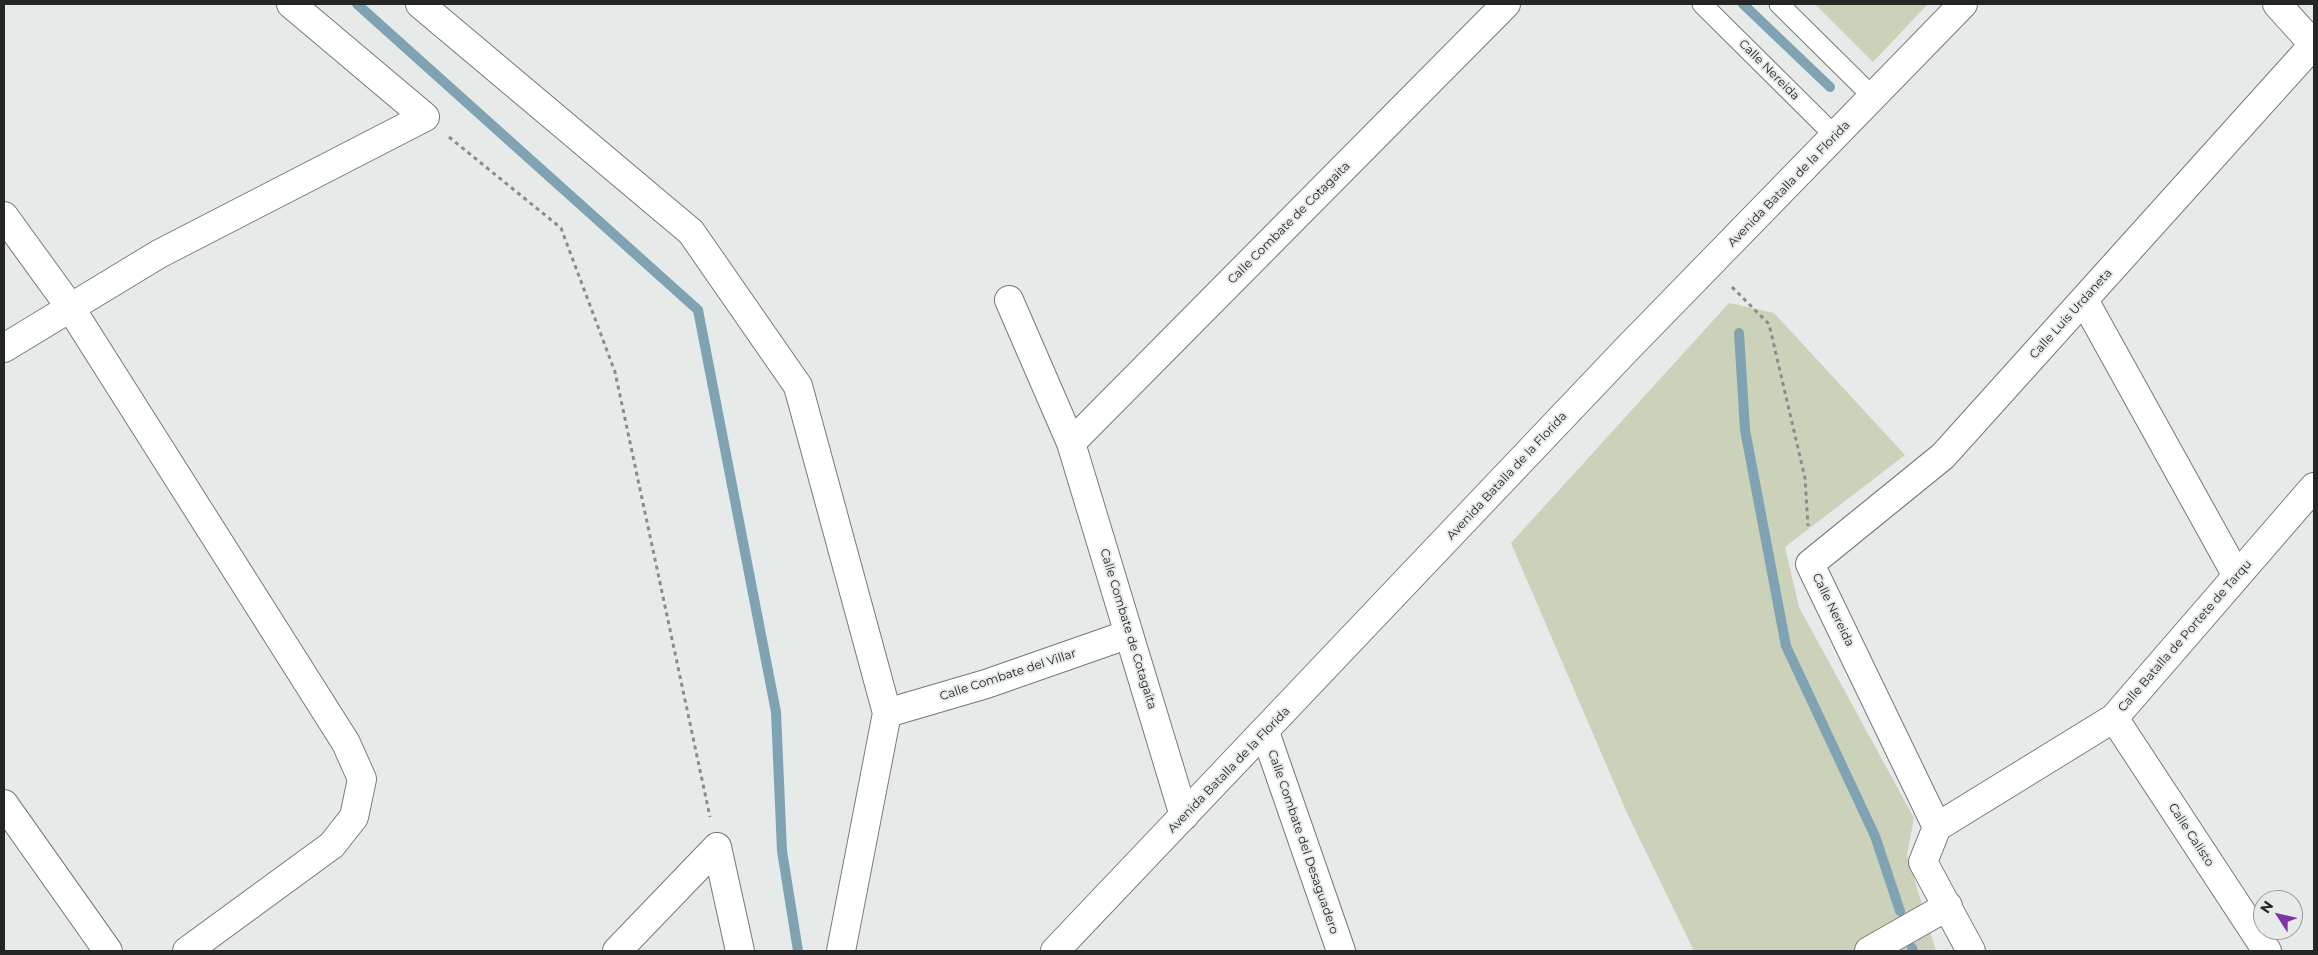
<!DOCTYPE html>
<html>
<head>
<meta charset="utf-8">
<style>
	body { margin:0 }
	#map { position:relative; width:2318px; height:955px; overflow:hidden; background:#e6eae9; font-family:Montserrat,sans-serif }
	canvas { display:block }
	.frame { position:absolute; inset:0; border:5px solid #242525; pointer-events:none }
	.north { position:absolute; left:2253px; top:890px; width:50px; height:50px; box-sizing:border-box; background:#e6eae9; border:1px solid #989b9b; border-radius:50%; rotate:305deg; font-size:14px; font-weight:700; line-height:20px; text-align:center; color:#242525 }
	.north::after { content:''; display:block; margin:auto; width:18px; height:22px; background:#7c34a6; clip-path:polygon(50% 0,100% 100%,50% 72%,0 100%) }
</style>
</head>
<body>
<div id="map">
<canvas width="2318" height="955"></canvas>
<div class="frame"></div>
<div class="north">N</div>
</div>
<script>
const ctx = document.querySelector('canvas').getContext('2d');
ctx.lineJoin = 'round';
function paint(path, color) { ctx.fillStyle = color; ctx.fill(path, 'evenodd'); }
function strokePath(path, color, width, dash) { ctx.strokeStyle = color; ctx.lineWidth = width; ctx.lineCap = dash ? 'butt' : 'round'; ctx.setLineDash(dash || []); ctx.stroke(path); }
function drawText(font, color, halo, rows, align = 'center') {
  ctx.font = font + ' Montserrat,sans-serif'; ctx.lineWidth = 4; ctx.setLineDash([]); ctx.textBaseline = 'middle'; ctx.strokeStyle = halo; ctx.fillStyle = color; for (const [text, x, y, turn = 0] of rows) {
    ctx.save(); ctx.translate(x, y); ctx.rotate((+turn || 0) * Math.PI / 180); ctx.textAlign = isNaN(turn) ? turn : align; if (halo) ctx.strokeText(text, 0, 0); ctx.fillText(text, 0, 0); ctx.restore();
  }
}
paint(new Path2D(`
	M1815,4H1928L1873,62Z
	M1729,303L1774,313L1905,455L1785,547L1799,607L1914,818L1907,855L1936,951H1694L1627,813L1511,543Z`), '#ccd2b9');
strokePath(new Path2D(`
	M357,4L698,310L776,712L782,851L798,951
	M1743,4L1830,87
	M1739,333L1745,430L1786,646L1875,836L1900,911
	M1912,948L1913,951`), '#7fa3b3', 10);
const service = new Path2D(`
	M1702,4L1836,137
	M1779,4L1873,97`);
const minor = new Path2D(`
	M420,4L691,232L798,386L887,713L841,951
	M2277,4L2314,45
	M4,216L70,307L346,743L362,779L354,817L332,845L187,951
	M1009,300L1071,443L1184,816
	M2084,300L2237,576
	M4,348L159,254L425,117L291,4
	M1071,443L1506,4
	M887,713L986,684L1129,634
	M2114,718L2267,951
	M1265,732L1341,951
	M4,804L108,951
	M1937,827L2114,718L2314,487
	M717,847L740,951
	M617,951L717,847
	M1869,951L1948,906
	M1971,951L1923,862L1937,827L1810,564L1943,456L2314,44`);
const tertiary = new Path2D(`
	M1055,951L1625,351L1963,4`);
strokePath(service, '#757977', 21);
strokePath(minor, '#757977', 30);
strokePath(tertiary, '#757977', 30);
strokePath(new Path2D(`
	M449,137L561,228L615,372L710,817
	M1732,287L1769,324L1805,478L1808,526`), '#8a8c8c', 3, [4, 4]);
strokePath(service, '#fff', 19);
strokePath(minor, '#fff', 28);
strokePath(tertiary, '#fff', 28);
drawText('12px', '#242525', '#e6eae9', [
	["Calle Nereida",1769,70,45],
	["Avenida Batalla de la Florida",1789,184,-46],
	["Calle Combate de Cotagaita",1289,223,-45],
	["Calle Luis Urdaneta",2071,314,-48],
	["Avenida Batalla de la Florida",1507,476,-47],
	["Calle Nereida",1833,610,64],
	["Calle Combate de Cotagaita",1128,629,73],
	["Calle Batalla de Portete de Tarqu",2185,636,-49],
	["Calle Combate del Villar",1008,675,-18],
	["Avenida Batalla de la Florida",1229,770,-46],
	["Calle Calisto",2191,835,57],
	["Calle Combate del Desaguadero",1303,842,71]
]);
</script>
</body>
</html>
